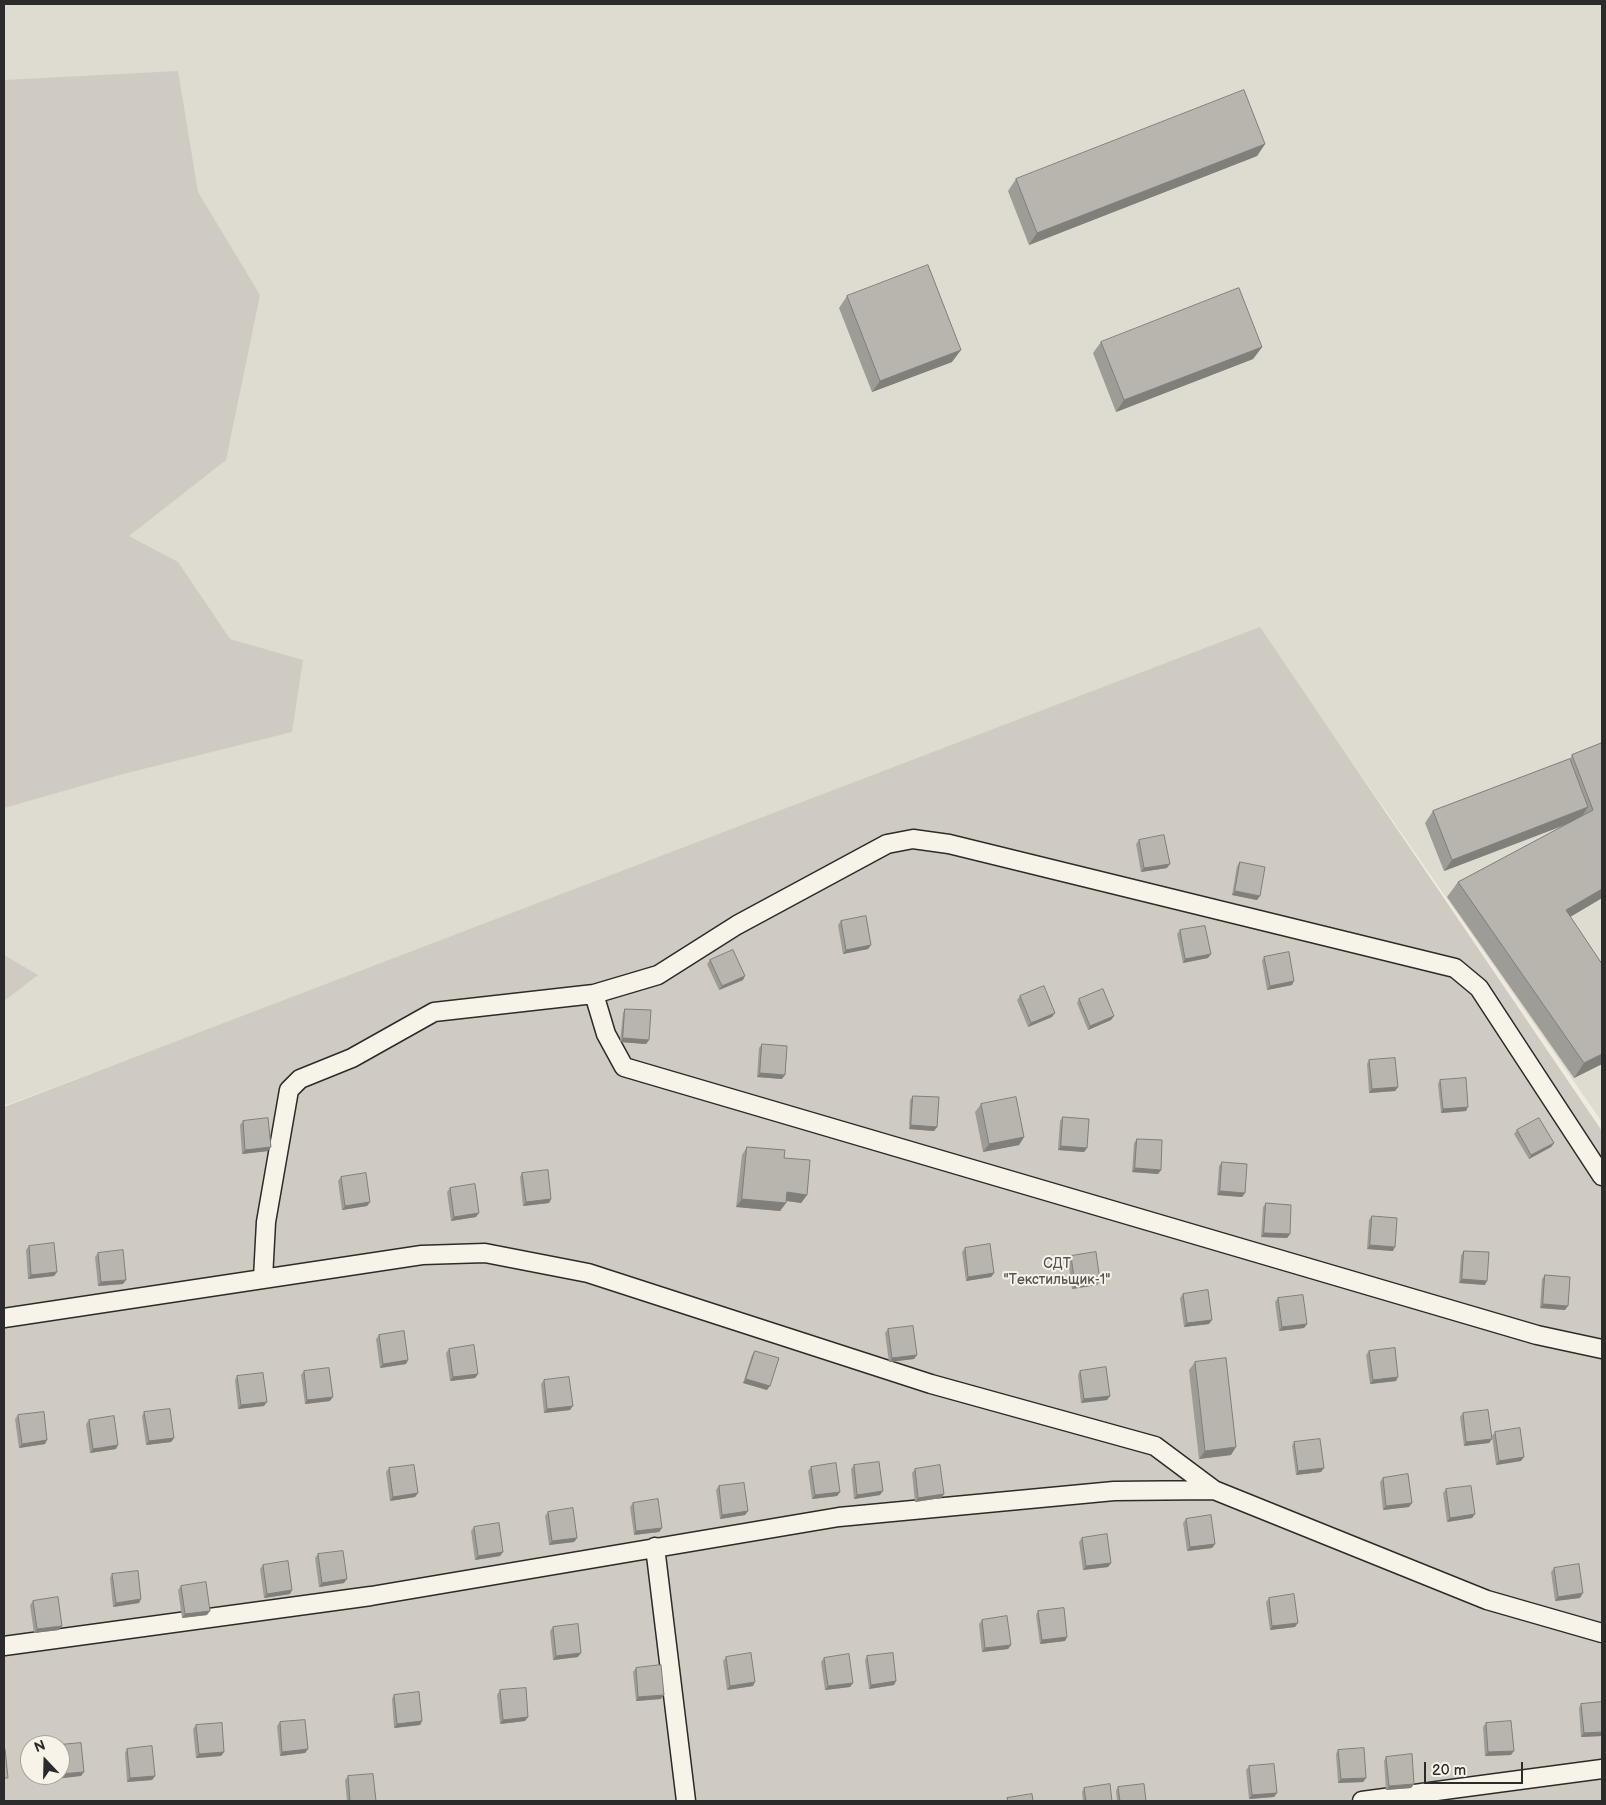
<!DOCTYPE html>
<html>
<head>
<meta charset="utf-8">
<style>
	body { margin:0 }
	#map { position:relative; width:1606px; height:1805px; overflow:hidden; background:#efebe0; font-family:"Balsamiq Sans",sans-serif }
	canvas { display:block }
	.frame { position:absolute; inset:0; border:5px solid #2b2b2b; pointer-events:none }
	.north { position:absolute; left:20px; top:1735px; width:50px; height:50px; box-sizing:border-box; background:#f7f3e8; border:1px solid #a5a39c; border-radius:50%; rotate:339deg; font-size:14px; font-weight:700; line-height:20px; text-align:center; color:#2b2b2b }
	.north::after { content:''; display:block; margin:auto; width:18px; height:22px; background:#2b2b2b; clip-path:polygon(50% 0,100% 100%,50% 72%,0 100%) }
	.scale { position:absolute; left:1424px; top:1762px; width:99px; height:22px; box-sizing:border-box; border:2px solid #2b2b2b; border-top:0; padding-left:6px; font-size:15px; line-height:18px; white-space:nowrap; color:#2b2b2b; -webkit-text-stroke:4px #f7f3e8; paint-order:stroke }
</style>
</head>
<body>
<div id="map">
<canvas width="1606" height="1805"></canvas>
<div class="frame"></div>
<div class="north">N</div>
<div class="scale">20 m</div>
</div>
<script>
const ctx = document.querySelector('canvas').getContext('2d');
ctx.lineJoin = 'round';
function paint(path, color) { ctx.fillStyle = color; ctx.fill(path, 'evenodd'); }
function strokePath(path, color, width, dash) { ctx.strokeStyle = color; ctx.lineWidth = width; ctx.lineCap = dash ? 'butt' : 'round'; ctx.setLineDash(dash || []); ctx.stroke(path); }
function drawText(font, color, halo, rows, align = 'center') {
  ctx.font = font + ' "Balsamiq Sans",sans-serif'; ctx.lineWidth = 4; ctx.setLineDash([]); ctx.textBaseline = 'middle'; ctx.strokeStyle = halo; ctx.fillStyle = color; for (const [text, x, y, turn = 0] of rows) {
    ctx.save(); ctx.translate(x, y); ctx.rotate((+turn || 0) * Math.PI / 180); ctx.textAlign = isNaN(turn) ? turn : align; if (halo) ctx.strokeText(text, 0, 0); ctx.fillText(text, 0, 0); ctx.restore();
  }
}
paint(new Path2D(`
	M4,4H1602V1122L1263,634L7,1105L4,1104Z`), '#dedbd1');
paint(new Path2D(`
	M178,71L198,192L260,295L226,460L129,536L178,562L230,639L303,660L292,732L123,774L4,808V80Z
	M1260,627L1602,1131V1801H4V1107ZM30,1745H60V1775H30Z
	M4,955L38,975L4,1001Z`), '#cfcbc2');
const lane = new Path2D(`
	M594,994L606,1034L624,1067L1537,1335L1602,1349
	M263,1278L266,1222L289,1090L300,1079L352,1058L434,1012L594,994L658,975L737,925L887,844L913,839L949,844L1455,968L1479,988L1602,1176
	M4,1318L422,1255L485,1253L588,1273L931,1384L1155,1446L1214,1490
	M655,1547L686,1801
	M4,1646L371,1596L839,1517L1114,1491L1214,1490L1487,1600L1602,1633
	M1362,1801L1602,1769`);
strokePath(lane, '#2b2b2b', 21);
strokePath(lane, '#f7f3e8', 18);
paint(new Path2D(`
	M1265,144L1257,156L1029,245L1008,191L1016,179Z
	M847,296L952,362L872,392L839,308Z
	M1101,342L1262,347L1253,359L1116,412L1093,353Z
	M1602,743V898L1570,917L1602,964V1064L1574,1078L1447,897L1458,882L1568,824L1444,871L1425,823L1433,811L1570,759L1572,755Z
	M1139,840L1167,868L1141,872L1136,844Z
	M1240,862L1260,896L1257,900L1232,895L1237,866Z
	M841,921L871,945L868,949L843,954L838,925Z
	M1180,930L1208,958L1183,963L1177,934Z
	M1264,957L1292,985L1267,990L1262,961Z
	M710,960L743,980L719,990L707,964Z
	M1020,996L1052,1017L1028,1027L1017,1000Z
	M1079,999L1114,1016L1111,1020L1088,1030L1077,1003Z
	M625,1009L649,1040L646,1044L620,1042L623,1013Z
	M762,1044L782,1079L757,1077L759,1048Z
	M1369,1060L1398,1087L1395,1091L1369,1093L1367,1064Z
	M1440,1080L1466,1111L1441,1113L1438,1084Z
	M913,1096L937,1127L934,1131L909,1129L910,1100Z
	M981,1104L1024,1137L1019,1145L983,1152L975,1112Z
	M1063,1117L1087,1148L1084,1152L1058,1150L1060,1121Z
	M243,1121L268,1151L242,1154L240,1125Z
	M1517,1130L1554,1143L1551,1147L1529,1159L1514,1134Z
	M1137,1139L1161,1170L1158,1174L1132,1172L1134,1143Z
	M747,1147L784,1158L807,1195L801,1203L786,1201V1203L780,1211L736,1207L742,1155Z
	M1222,1162L1245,1193L1242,1197L1217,1195L1219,1166Z
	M522,1173L551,1199L549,1203L523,1206L520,1177Z
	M341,1177L370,1202L367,1206L342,1210L338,1181Z
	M450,1188L476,1217L451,1221L447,1192Z
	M1266,1203L1290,1234L1287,1238L1261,1237L1263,1207Z
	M1372,1216L1393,1251L1367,1249L1369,1220Z
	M29,1246L57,1272L54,1276L28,1279L26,1250Z
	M965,1248L994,1273L991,1277L966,1281L962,1252Z
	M1464,1251L1485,1285L1459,1283L1461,1255Z
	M98,1253L123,1284L98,1286L95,1257Z
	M1071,1256L1097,1285L1072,1289L1068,1260Z
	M1545,1275L1565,1310L1540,1308L1542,1279Z
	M1183,1294L1209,1324L1184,1327L1180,1298Z
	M1278,1298L1307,1324L1304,1328L1279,1331L1275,1302Z
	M888,1329L917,1355L914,1359L889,1362L885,1333Z
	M379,1335L408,1360L406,1364L380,1368L376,1339Z
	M449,1349L478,1374L475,1378L450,1381L446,1353Z
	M755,1351L767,1390L743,1383L752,1355Z
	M1369,1351L1396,1381L1370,1384L1366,1355Z
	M1195,1362L1231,1455L1199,1459L1189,1370Z
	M304,1371L330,1401L305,1404L301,1375Z
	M1080,1371L1110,1396L1107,1400L1081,1403L1078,1375Z
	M237,1376L264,1406L238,1409L235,1380Z
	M544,1380L570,1410L544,1413L541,1384Z
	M144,1412L174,1438L171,1442L146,1445L142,1416Z
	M1463,1413L1492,1439L1489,1443L1464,1446L1460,1417Z
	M18,1415L45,1444L19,1448L15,1419Z
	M89,1420L116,1449L90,1453L86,1424Z
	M1495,1432L1521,1461L1496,1465L1492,1436Z
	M1294,1442L1321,1472L1296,1475L1292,1446Z
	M854,1465L880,1495L854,1499L851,1469Z
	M811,1467L840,1492L837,1496L812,1499L808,1471Z
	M389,1468L418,1493L415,1497L390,1501L386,1472Z
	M915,1469L944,1494L941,1498L915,1502L912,1473Z
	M1383,1478L1409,1507L1383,1510L1380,1482Z
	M719,1486L748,1511L745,1515L720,1519L716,1490Z
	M1446,1489L1475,1514L1472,1518L1447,1522L1443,1493Z
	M633,1503L662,1528L659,1532L634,1535L630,1507Z
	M548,1512L577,1538L574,1542L549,1545L545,1516Z
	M1186,1519L1215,1544L1212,1548L1187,1551L1183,1523Z
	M474,1527L503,1552L500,1556L475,1560L471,1531Z
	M1082,1538L1111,1563L1108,1567L1083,1570L1079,1542Z
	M318,1554L344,1583L319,1587L315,1558Z
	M263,1565L292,1590L290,1594L264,1598L260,1569Z
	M1554,1568L1580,1598L1555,1601L1551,1572Z
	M112,1574L139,1603L113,1607L110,1578Z
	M181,1586L207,1615L182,1618L178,1590Z
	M1269,1598L1295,1627L1270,1630L1266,1602Z
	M33,1601L59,1630L34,1633L30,1605Z
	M1038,1611L1067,1637L1065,1641L1040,1644L1036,1615Z
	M982,1620L1011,1645L1008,1649L982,1652L979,1624Z
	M553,1627L578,1657L553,1660L550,1631Z
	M867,1656L896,1681L894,1685L869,1689L865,1660Z
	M726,1657L753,1686L727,1690L723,1661Z
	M824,1658L853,1683L850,1687L825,1690L821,1662Z
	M636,1668L661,1699L636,1701L633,1672Z
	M500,1690L528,1717L525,1721L500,1724L497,1695Z
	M394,1695L422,1721L420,1725L394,1728L392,1699Z
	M1602,1702V1736L1581,1737L1579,1708L1581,1704Z
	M280,1722L308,1749L305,1753L280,1756L277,1726Z
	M1486,1723L1511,1755L1485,1756L1483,1727Z
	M196,1725L224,1752L221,1756L196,1758L193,1729Z
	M127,1749L155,1776L152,1780L127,1782L125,1753Z
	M1338,1750L1366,1778L1363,1782L1338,1783L1336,1754Z
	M1386,1757L1414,1784L1411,1788L1386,1790L1384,1761Z
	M1249,1766L1277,1793L1274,1797L1249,1799L1246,1770Z
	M348,1776L376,1801H347L345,1780Z
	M1118,1787L1146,1801H1117L1116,1791Z
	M1084,1788L1112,1801H1083L1082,1792Z`), '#9e9c96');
paint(new Path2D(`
	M1265,144L1257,156L1029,245L1037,233Z
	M1262,347L1253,359L1116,412L1124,400Z
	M961,350L952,362L872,392L880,381Z
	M1588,807L1580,819L1444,871L1452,860Z
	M1170,864L1167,868L1141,872L1144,868Z
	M1602,889V898L1555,926L1566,910Z
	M1235,891L1260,896L1257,900L1232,895Z
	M871,945L868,949L843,954L846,950Z
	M1211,954L1208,958L1183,963L1185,959Z
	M745,976L743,980L719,990L722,986Z
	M1294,981L1292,985L1267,990L1270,986Z
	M1055,1013L1052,1017L1028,1027L1031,1023Z
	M1114,1016L1111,1020L1088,1030L1090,1026Z
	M623,1038L649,1040L646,1044L620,1042Z
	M1602,1054V1064L1574,1078L1584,1063Z
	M760,1073L785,1075L782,1079L757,1077Z
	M1398,1087L1395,1091L1369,1093L1372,1089Z
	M1468,1107L1466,1111L1441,1113L1443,1109Z
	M911,1125L937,1127L934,1131L909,1129Z
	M1024,1137L1019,1145L983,1152L989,1144Z
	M1554,1143L1551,1147L1529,1159L1531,1155Z
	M1061,1146L1087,1148L1084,1152L1058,1150Z
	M271,1147L268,1151L242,1154L245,1150Z
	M1135,1168L1161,1170L1158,1174L1132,1172Z
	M1220,1191L1245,1193L1242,1197L1217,1195Z
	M787,1192L807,1195L801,1203L781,1200Z
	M551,1199L549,1203L523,1206L526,1202Z
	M742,1199L786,1203L780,1211L736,1207Z
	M370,1202L367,1206L342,1210L345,1206Z
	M479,1213L476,1217L451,1221L454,1217Z
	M1264,1233L1290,1234L1287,1238L1261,1237Z
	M1370,1245L1395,1247L1393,1251L1367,1249Z
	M57,1272L54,1276L28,1279L31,1275Z
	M994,1273L991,1277L966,1281L968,1277Z
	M1462,1279L1487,1281L1485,1285L1459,1283Z
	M126,1280L123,1284L98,1286L101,1282Z
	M1100,1281L1097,1285L1072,1289L1075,1285Z
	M1543,1304L1568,1306L1565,1310L1540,1308Z
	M1212,1320L1209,1324L1184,1327L1187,1323Z
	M1307,1324L1304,1328L1279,1331L1282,1327Z
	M917,1355L914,1359L889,1362L892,1358Z
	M408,1360L406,1364L380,1368L383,1364Z
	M478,1374L475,1378L450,1381L453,1377Z
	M1398,1377L1396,1381L1370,1384L1373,1380Z
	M746,1379L770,1386L767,1390L743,1383Z
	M1110,1396L1107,1400L1081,1403L1084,1399Z
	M333,1397L330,1401L305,1404L307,1400Z
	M267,1402L264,1406L238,1409L241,1405Z
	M573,1406L570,1410L544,1413L547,1409Z
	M174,1438L171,1442L146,1445L149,1441Z
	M1492,1439L1489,1443L1464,1446L1466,1442Z
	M47,1440L45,1444L19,1448L22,1444Z
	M118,1445L116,1449L90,1453L93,1449Z
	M1236,1447L1231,1455L1199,1459L1205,1451Z
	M1524,1457L1521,1461L1496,1465L1499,1461Z
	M1324,1468L1321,1472L1296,1475L1298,1471Z
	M883,1491L880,1495L854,1499L857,1495Z
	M840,1492L837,1496L812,1499L815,1495Z
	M418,1493L415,1497L390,1501L393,1497Z
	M944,1494L941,1498L915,1502L918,1498Z
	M1412,1503L1409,1507L1383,1510L1386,1506Z
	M748,1511L745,1515L720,1519L722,1515Z
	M1475,1514L1472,1518L1447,1522L1450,1518Z
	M662,1528L659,1532L634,1535L636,1531Z
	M577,1538L574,1542L549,1545L552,1541Z
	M1215,1544L1212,1548L1187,1551L1190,1547Z
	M503,1552L500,1556L475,1560L478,1556Z
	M1111,1563L1108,1567L1083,1570L1086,1566Z
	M347,1579L344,1583L319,1587L322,1583Z
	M292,1590L290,1594L264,1598L267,1594Z
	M1583,1593L1580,1598L1555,1601L1558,1597Z
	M141,1599L139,1603L113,1607L116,1603Z
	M210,1611L207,1615L182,1618L185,1614Z
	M1298,1623L1295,1627L1270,1630L1272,1626Z
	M62,1626L59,1630L34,1633L37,1629Z
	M1067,1637L1065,1641L1040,1644L1042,1640Z
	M1011,1645L1008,1649L982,1652L985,1648Z
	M581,1653L578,1657L553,1660L556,1656Z
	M896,1681L894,1685L869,1689L871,1685Z
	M755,1682L753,1686L727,1690L730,1686Z
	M853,1683L850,1687L825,1690L828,1686Z
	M664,1695L661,1699L636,1701L638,1697Z
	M528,1717L525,1721L500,1724L503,1720Z
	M422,1721L420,1725L394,1728L397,1724Z
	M1602,1732V1736L1581,1737L1584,1733Z
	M308,1749L305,1753L280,1756L282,1752Z
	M1514,1751L1511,1755L1485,1756L1488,1752Z
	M224,1752L221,1756L196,1758L199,1754Z
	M84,1772L81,1776L56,1779L60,1774Z
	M155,1776L152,1780L127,1782L130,1778Z
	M1366,1778L1363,1782L1338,1783L1341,1779Z
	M1414,1784L1411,1788L1386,1790L1389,1786Z
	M1277,1793L1274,1797L1249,1799L1252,1795Z`), '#817f7a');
const building = new Path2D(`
	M1244,90L1265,144L1037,233L1016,179Z
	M928,265L961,350L880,381L847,296Z
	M1239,288L1262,347L1124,400L1101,342Z
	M1602,743V889L1566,910L1602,964V1054L1584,1063L1458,882L1593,810L1572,755Z
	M1570,759L1588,807L1452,860L1433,811Z
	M1164,835L1170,864L1144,868L1139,840Z
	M1240,862L1265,867L1260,896L1235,891Z
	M866,916L871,945L846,950L841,921Z
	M1205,926L1211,954L1185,959L1180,930Z
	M733,950L745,976L722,986L710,960Z
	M1289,952L1294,981L1270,986L1264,957Z
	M1044,986L1055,1013L1031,1023L1020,996Z
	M1103,989L1114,1016L1090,1026L1079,999Z
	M625,1009L651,1010L649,1040L623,1038Z
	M762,1044L787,1046L785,1075L760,1073Z
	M1395,1058L1398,1087L1372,1089L1369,1060Z
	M1466,1078L1468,1107L1443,1109L1440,1080Z
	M913,1096L939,1097L937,1127L911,1125Z
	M1016,1097L1024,1137L989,1144L981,1104Z
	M1063,1117L1089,1119L1087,1148L1061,1146Z
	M268,1118L271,1147L245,1150L243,1121Z
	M1539,1118L1554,1143L1531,1155L1517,1130Z
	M1137,1139L1162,1140L1161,1170L1135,1168Z
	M747,1147L785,1150L784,1158L810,1160L807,1195L787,1192L786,1203L742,1199Z
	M1222,1162L1247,1164L1245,1193L1220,1191Z
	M548,1170L551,1199L526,1202L522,1173Z
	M366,1173L370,1202L345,1206L341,1177Z
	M475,1184L479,1213L454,1217L450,1188Z
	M1266,1203L1291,1205L1290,1234L1264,1233Z
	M1372,1216L1397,1218L1395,1247L1370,1245Z
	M54,1243L57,1272L31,1275L29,1246Z
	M990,1244L994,1273L968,1277L965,1248Z
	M123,1250L126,1280L101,1282L98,1253Z
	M1464,1251L1489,1252L1487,1281L1462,1279Z
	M1096,1252L1100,1281L1075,1285L1071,1256Z
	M1545,1275L1570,1277L1568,1306L1543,1304Z
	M1208,1290L1212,1320L1187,1323L1183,1294Z
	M1303,1295L1307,1324L1282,1327L1278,1298Z
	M913,1326L917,1355L892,1358L888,1329Z
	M404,1331L408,1360L383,1364L379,1335Z
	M474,1345L478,1374L453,1377L449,1349Z
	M1395,1348L1398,1377L1373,1380L1369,1351Z
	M755,1351L779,1358L770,1386L746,1379Z
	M1226,1358L1236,1447L1205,1451L1195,1362Z
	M1106,1367L1110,1396L1084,1399L1080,1371Z
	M329,1368L333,1397L307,1400L304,1371Z
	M263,1373L267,1402L241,1405L237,1376Z
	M569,1377L573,1406L547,1409L544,1380Z
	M170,1409L174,1438L149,1441L144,1412Z
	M1488,1410L1492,1439L1466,1442L1463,1413Z
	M44,1412L47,1440L22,1444L18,1415Z
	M114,1416L118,1445L93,1449L89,1420Z
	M1520,1428L1524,1457L1499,1461L1495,1432Z
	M1320,1439L1324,1468L1298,1471L1294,1442Z
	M879,1462L883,1491L857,1495L854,1465Z
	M836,1463L840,1492L815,1495L811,1467Z
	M414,1465L418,1493L393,1497L389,1468Z
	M940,1465L944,1494L918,1498L915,1469Z
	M1408,1474L1412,1503L1386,1506L1383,1478Z
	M744,1483L748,1511L722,1515L719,1486Z
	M1471,1486L1475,1514L1450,1518L1446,1489Z
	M658,1499L662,1528L636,1531L633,1503Z
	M573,1508L577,1538L552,1541L548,1512Z
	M1211,1515L1215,1544L1190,1547L1186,1519Z
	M499,1523L503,1552L478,1556L474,1527Z
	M1107,1534L1111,1563L1086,1566L1082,1538Z
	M343,1551L347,1579L322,1583L318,1554Z
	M288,1561L292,1590L267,1594L263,1565Z
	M1579,1564L1583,1593L1558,1597L1554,1568Z
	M138,1571L141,1599L116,1603L112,1574Z
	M206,1582L210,1611L185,1614L181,1586Z
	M1294,1594L1298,1623L1272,1626L1269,1598Z
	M58,1597L62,1626L37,1629L33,1601Z
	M1064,1608L1067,1637L1042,1640L1038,1611Z
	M1007,1616L1011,1645L985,1648L982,1620Z
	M578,1624L581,1653L556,1656L553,1627Z
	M751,1653L755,1682L730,1686L726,1657Z
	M893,1653L896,1681L871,1685L867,1656Z
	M849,1654L853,1683L828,1686L824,1658Z
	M661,1665L664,1695L638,1697L636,1668Z
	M526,1688L528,1717L503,1720L500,1690Z
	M419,1692L422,1721L397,1724L394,1695Z
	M1602,1702V1732L1584,1733L1581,1704Z
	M305,1720L308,1749L282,1752L280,1722Z
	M1511,1721L1514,1751L1488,1752L1486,1723Z
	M222,1723L224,1752L199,1754L196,1725Z
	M81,1743L84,1772L60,1774V1745Z
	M152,1746L155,1776L130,1778L127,1749Z
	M1364,1748L1366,1778L1341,1779L1338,1750Z
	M4,1749H5L8,1778H4Z
	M1412,1754L1414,1784L1389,1786L1386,1757Z
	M1274,1764L1277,1793L1252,1795L1249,1766Z
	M373,1774L376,1801H350L348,1776Z
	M1110,1784L1112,1801H1086L1084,1788Z
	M1144,1784L1146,1801H1120L1118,1787Z
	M1032,1794L1033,1801H1008L1007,1798Z`);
paint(building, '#b8b5ae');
strokePath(building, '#817f7a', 1);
drawText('14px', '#545351', '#f7f3e8', [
	["СДТ",1057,1264],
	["\"Текстильщик-1\"",1057,1280]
]);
</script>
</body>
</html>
